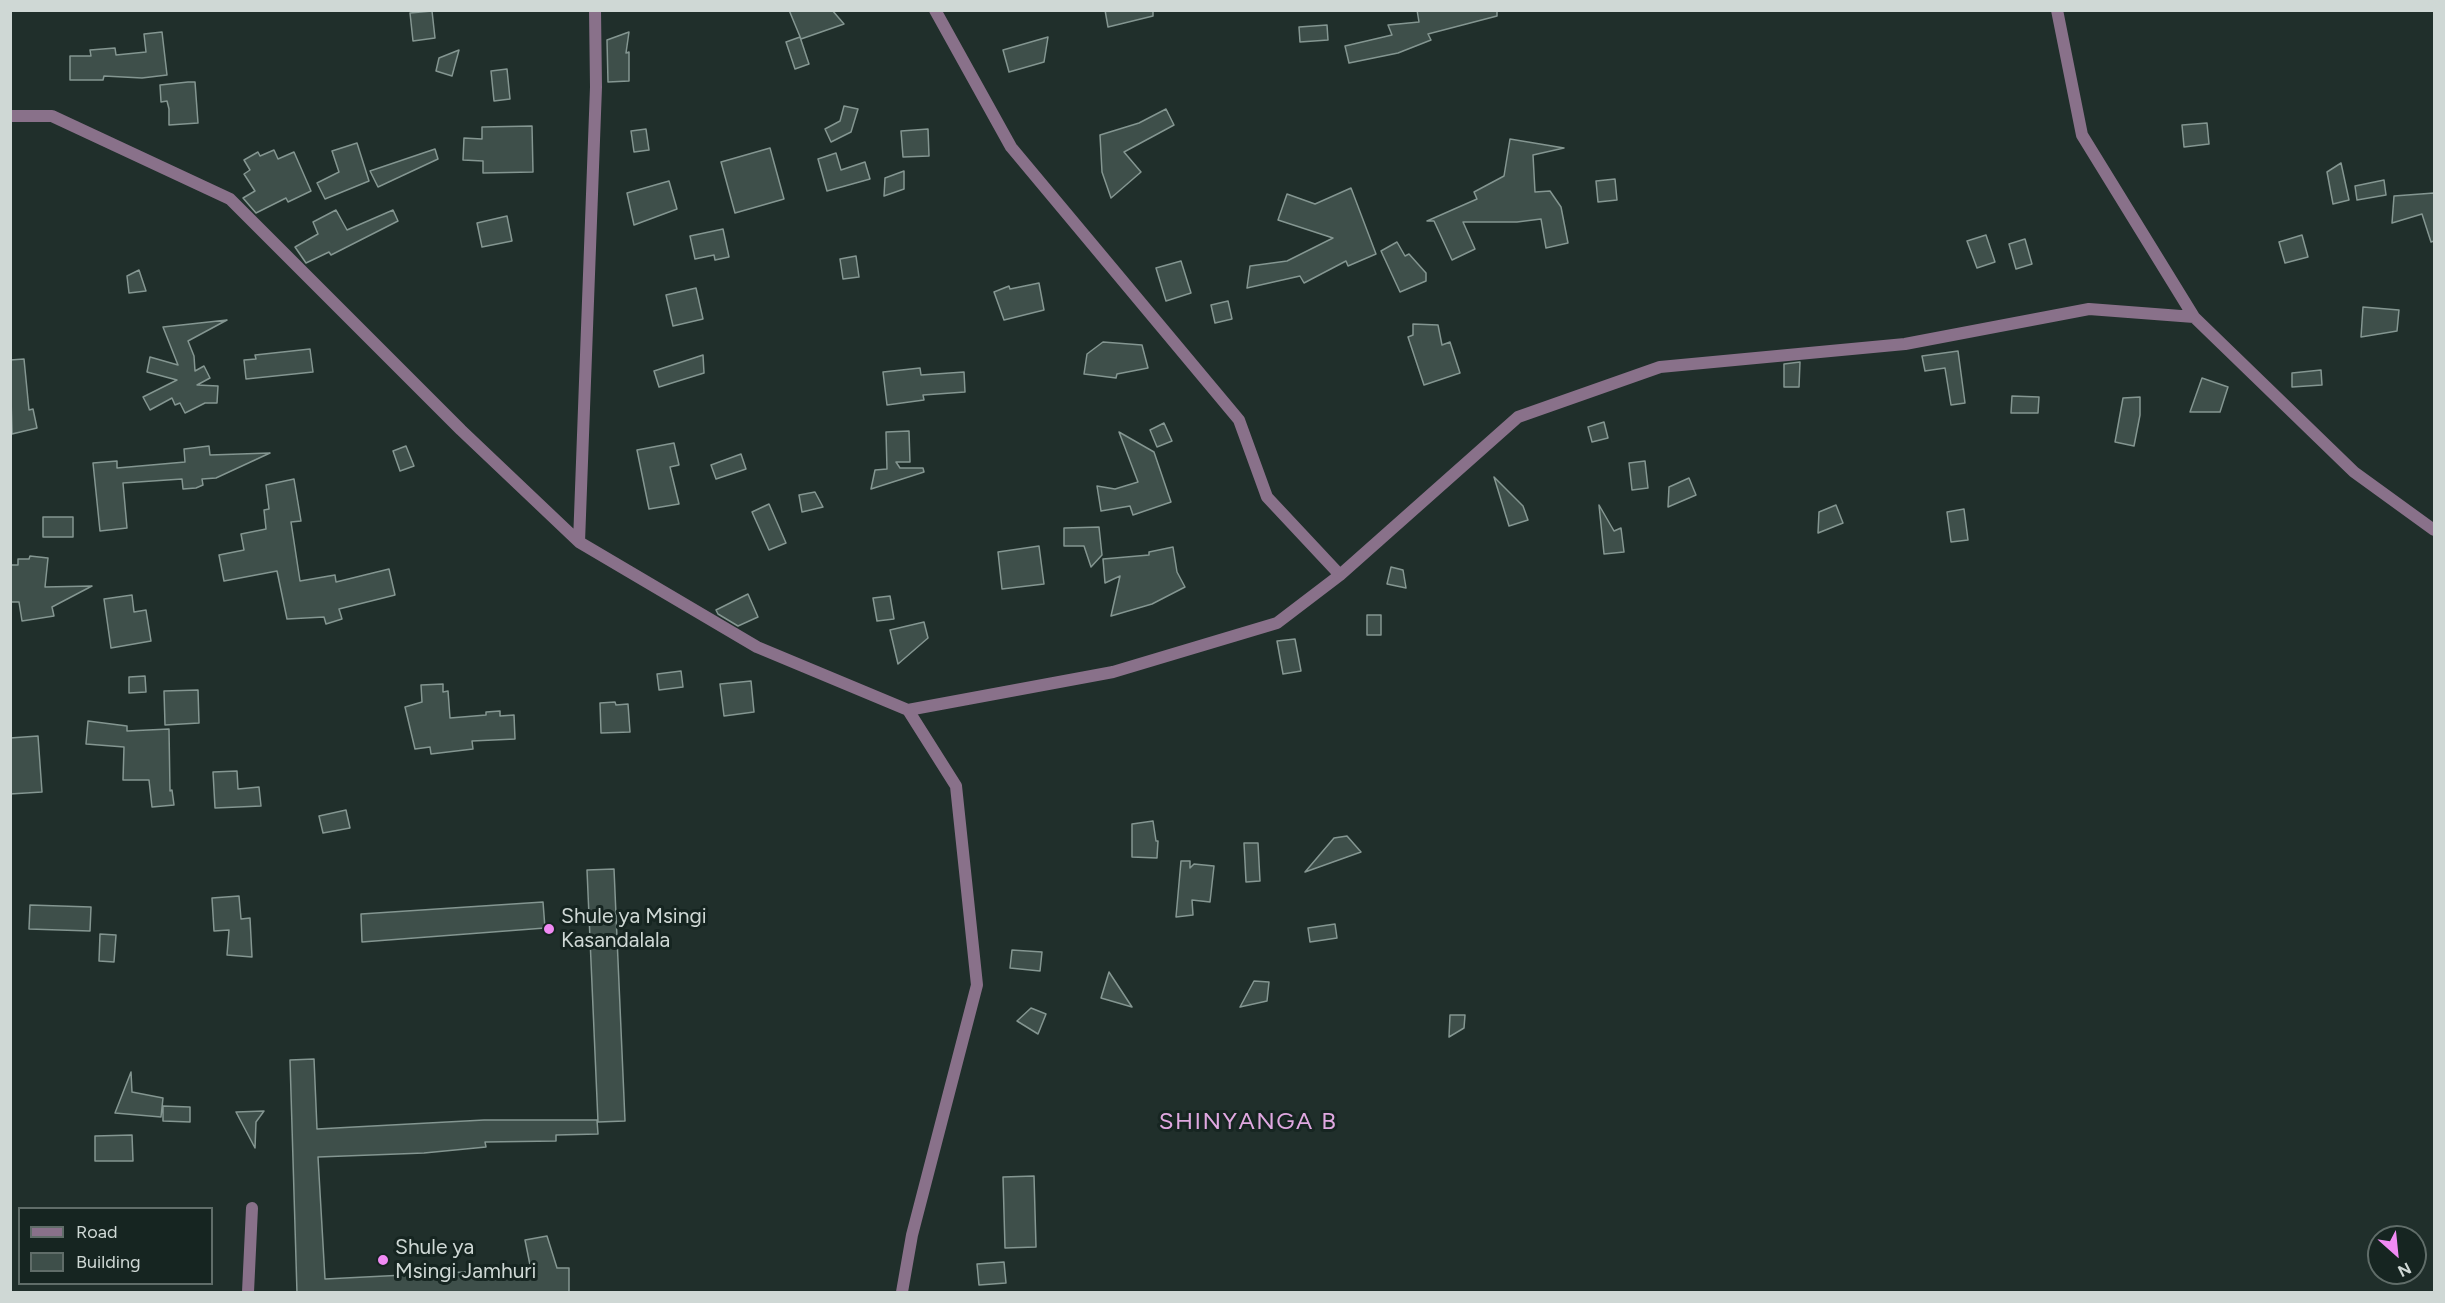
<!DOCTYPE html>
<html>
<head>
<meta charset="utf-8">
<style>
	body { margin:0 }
	#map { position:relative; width:2445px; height:1303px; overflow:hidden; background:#202f2b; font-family:Figtree,sans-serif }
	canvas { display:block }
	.frame { position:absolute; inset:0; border:12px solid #cfd8d5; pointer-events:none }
	.legend { position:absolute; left:18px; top:1207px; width:195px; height:78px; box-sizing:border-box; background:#162521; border:2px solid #606d69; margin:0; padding:8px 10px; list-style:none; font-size:18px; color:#cfd8d5 }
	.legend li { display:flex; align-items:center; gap:12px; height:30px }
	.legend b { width:30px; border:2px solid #606d69 }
	.north { position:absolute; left:2367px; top:1225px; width:60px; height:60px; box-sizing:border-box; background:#162521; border:2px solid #606d69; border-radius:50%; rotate:153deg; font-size:16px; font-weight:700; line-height:24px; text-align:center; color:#cfd8d5 }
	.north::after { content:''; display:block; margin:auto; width:21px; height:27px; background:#f18af4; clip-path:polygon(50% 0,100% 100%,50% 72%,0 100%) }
</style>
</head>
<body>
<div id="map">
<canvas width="2445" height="1303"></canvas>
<div class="frame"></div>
<ul class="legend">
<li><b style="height:8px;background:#89718a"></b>Road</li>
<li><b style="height:16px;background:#3e4f4a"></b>Building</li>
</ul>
<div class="north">N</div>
</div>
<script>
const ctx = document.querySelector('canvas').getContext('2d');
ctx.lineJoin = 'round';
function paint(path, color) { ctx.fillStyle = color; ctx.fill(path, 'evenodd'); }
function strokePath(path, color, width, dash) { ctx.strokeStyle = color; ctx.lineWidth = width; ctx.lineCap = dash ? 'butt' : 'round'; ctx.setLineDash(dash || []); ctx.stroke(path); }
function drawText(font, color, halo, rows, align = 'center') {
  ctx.font = font + ' Figtree,sans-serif'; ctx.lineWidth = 6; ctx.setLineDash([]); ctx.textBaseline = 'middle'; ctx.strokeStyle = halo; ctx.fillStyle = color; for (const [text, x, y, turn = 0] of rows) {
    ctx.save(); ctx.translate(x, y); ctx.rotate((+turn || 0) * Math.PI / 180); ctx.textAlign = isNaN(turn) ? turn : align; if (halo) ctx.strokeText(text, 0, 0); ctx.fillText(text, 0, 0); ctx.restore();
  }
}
const building = new Path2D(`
	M789,10H832L844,24L801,39Z
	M1105,10H1153V16L1108,27Z
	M1417,10H1497V16L1428,34L1431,40L1398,53L1349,63L1345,46L1392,35L1388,25L1419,22Z
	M432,11L435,38L413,41L410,13Z
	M1327,25L1328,40L1300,42L1299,27Z
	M162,32L167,75L142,78L104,76L103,80H70V56H91L90,50L115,48L116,55L146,52L144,34Z
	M629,32L626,53L629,52V81L608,82L607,40Z
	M800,37L809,64L795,69L786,42Z
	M1048,37L1044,62L1009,72L1003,50Z
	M459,50L452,76L436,71L439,58Z
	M507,69L510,99L494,101L491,71Z
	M188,82H195L198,123L169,125V109L167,101L161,102L160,85Z
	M844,106L858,109L851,132L831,142L825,129L840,121Z
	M1166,109L1174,125L1124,152L1141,172L1111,198L1102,172L1100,135L1139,123Z
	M2207,123L2209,144L2184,147L2182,125Z
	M532,126L533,172L483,173V161L463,160L464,138L482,139V127Z
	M646,129L649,150L634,152L631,131Z
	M928,129L929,156L903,157L901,131Z
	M1510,139L1564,148L1533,155L1535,192L1550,191L1561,207L1568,243L1546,248L1541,219L1517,222H1463L1475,249L1452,260L1434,221H1427L1477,199L1474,192L1504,176Z
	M357,143L369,181L325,199L317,183L339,172L332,151Z
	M770,148L784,199L735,213L721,162Z
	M435,149L438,159L378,187L370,171Z
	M274,150L278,159L294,152L311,191L288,202L286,198L256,213L243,198L255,191L244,174L250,170L244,160L258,152L260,156Z
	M836,153L841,170L865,162L870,179L827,191L818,159Z
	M2341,163L2349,200L2333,204L2327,172Z
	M904,171V189L884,196L885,178Z
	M1615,179L1617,200L1598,202L1596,181Z
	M2384,180L2386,195L2357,200L2355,186Z
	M669,181L677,209L634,225L627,193Z
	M1351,188L1376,254L1348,266L1346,261L1304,283L1300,276L1247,288L1250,266L1287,261L1333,238L1278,220L1287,194L1315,204Z
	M2434,193V241L2431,242L2422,214L2392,223L2394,196Z
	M336,210L347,230L393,210L398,221L331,255L329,252L306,263L295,247L318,234L313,222Z
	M507,216L512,241L482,247L477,223Z
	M723,229L729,257L715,260L714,255L695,259L690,236Z
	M1986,235L1995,262L1977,268L1967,241Z
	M2302,235L2308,257L2285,263L2279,242Z
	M2025,239L2032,264L2016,269L2009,244Z
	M1397,242L1405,256L1409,254L1426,273V281L1400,292L1381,251Z
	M856,256L859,277L843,279L840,259Z
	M1181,261L1191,293L1166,301L1156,268Z
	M139,270L146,291L129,293L127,276Z
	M1039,283L1044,310L1004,320L994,292L1009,286L1010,289Z
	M696,288L703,319L673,326L666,295Z
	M1228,301L1232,319L1215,323L1211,305Z
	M2363,307L2399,310L2397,331L2361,337Z
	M227,320L188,341L194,356L195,371L204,366L210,378L197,385L218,386L217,403H205L185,413L180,403L175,405L172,398L150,410L143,397L177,380L147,372L150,357L178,365L163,327Z
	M1413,324L1438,325L1442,345L1450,342L1460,373L1424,385L1408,337L1413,335Z
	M1103,342L1142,345L1148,368L1117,374L1116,378L1084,374L1087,354Z
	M310,349L313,372L246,379L244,360L256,359L255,355Z
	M1958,351L1965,403L1951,405L1945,368L1925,371L1922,356Z
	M703,355L704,373L659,387L654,371Z
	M24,359L29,410L33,409L37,428L12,434L10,360Z
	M1800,362L1799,387H1784V364Z
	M920,368L921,375L964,372L965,392L923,395L924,400L887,405L883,372Z
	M2321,370L2322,385L2292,387V373Z
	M2202,378L2228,387L2220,412H2190Z
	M2012,396L2039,397L2038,413H2011Z
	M2140,397V415L2134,446L2115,442L2123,398Z
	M1604,422L1608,438L1592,442L1588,427Z
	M1164,423L1172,441L1157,447L1150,430Z
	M909,431L910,462H896L900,468H923L924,472L871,489L875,470L887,469L886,432Z
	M1119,432L1154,452L1171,502L1133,515L1130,506L1101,511L1097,486L1115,489L1138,482Z
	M674,443L679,465L670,467L679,504L649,509L637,450Z
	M209,446L210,455L270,453L216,478L202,479L203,485L196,488L183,489L182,479L123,483L127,528L100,531L93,463L117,461V468L185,462L184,449Z
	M406,446L414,466L400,471L393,451Z
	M741,454L746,469L716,479L711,465Z
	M1645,461L1648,488L1632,490L1629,463Z
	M1494,477L1523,506L1528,520L1509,526Z
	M1689,478L1696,495L1668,507L1669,487Z
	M294,479L301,521L291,522L300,581L335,575L336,582L389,569L395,595L339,609L342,619L326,624L324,617L287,619L277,571L224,581L219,555L244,550L241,534L266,529L264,510L269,509L266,485Z
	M815,492L823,507L802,512L799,495Z
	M769,504L786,543L769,550L752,512Z
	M1599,505L1614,531L1621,528L1624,552L1604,554Z
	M1836,505L1843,523L1818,533L1819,512Z
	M1964,509L1968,540L1951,542L1947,512Z
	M43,517H73V537H43Z
	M1099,527L1102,555L1091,567L1084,546H1064V528Z
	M1039,546L1044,584L1002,589L998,552Z
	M1173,547L1177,572L1185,587L1152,604L1111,616L1120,576L1105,583L1103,559L1149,555V552Z
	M30,556L48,558L45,587L92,586L52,607L54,616L22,621L19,602H10V565H18V559H29Z
	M1391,567L1403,570L1406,588L1387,584Z
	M748,594L758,617L738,626L718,614L716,610Z
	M132,595L134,612L146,610L151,641L111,648L104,599Z
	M890,596L894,619L877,621L873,598Z
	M1367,615H1381V635H1367Z
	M924,622L928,638L898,664L890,630Z
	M1295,639L1301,671L1283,674L1277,641Z
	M681,671L683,687L659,690L657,674Z
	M145,676L146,692L129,693V677Z
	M751,681L754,712L724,716L720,684Z
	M443,684V692L448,691L450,718L486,715V712L500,711V716L514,715L515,739L472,741L473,749L431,754L430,747L415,749L405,707L422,702L421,685Z
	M198,690L199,723L165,725L164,691Z
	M615,702L616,705L628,704L630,732L601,733L600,703Z
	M88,721L127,726V731L169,729L170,791L172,790L174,805L152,807L149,780H123L124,747L86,744Z
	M38,736L42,792L10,794V738Z
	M237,771L238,789L259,787L261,806L215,808L213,772Z
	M346,810L350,828L323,833L319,816Z
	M1153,821L1156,841H1158L1157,858L1132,857V824Z
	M1347,836L1361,852L1305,872L1334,838Z
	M1244,843H1258L1260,881L1246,882Z
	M1181,861H1190V868L1194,864L1214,866L1210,902L1192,900L1193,915L1176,917Z
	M614,869L625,1121L598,1122L587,870Z
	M239,896L241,919L250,918L252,957L227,955L229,930L214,931L212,898Z
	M543,902L545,928L362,942L361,914Z
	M30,905L91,907L90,931L29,929Z
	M1335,924L1337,938L1310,942L1308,928Z
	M100,934L116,935L114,962L99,961Z
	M1012,950L1042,952L1040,971L1010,968Z
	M1109,972L1132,1007L1101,998Z
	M1254,981L1269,982L1267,1001L1240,1007Z
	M1031,1008L1046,1014L1038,1034L1017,1021Z
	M1450,1015H1465L1464,1028L1449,1037Z
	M314,1059L317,1129L484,1120H597L598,1134L556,1135V1141L485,1142L486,1147L424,1153L318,1157L325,1279L524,1269V1265H530L525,1240L547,1236L557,1268H569V1293H297L290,1060Z
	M131,1072L132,1092L163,1098L161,1117L115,1113Z
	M163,1106L190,1107V1122L163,1121Z
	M264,1111L256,1122L255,1148L236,1112Z
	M132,1135L133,1161H95V1136Z
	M1034,1176L1036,1247L1005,1248L1003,1177Z
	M1004,1262L1006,1283L979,1285L977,1264Z`);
paint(building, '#3e4f4a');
strokePath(building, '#849691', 1.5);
strokePath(new Path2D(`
	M935,10L1011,147L1239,420L1267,497L1340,575
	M2057,10L2082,135L2194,317L2354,472L2434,530
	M10,116H52L230,199L461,430L579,542L757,647L908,710L1113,672L1277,623L1340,575L1518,417L1660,367L1905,344L2089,309L2194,317
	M579,542L596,87L595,10
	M248,1292L252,1208
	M902,1292L912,1235L977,985L956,786L908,710`), '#89718a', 12);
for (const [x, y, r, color] of [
	[549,929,6,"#f18af4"],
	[383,1260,6,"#f18af4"]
]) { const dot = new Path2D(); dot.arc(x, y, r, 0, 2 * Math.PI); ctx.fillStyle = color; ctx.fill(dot); strokePath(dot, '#162521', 2); }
drawText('21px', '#cfd8d5', '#162521', [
	["Shule ya Msingi",561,917],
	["Kasandalala",561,941],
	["Shule ya",395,1248],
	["Msingi Jamhuri",395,1272]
], 'left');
ctx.letterSpacing = '1.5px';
drawText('24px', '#e0a8e1', '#162521', [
	["SHINYANGA B",1248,1122]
]);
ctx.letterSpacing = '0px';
</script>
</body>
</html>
